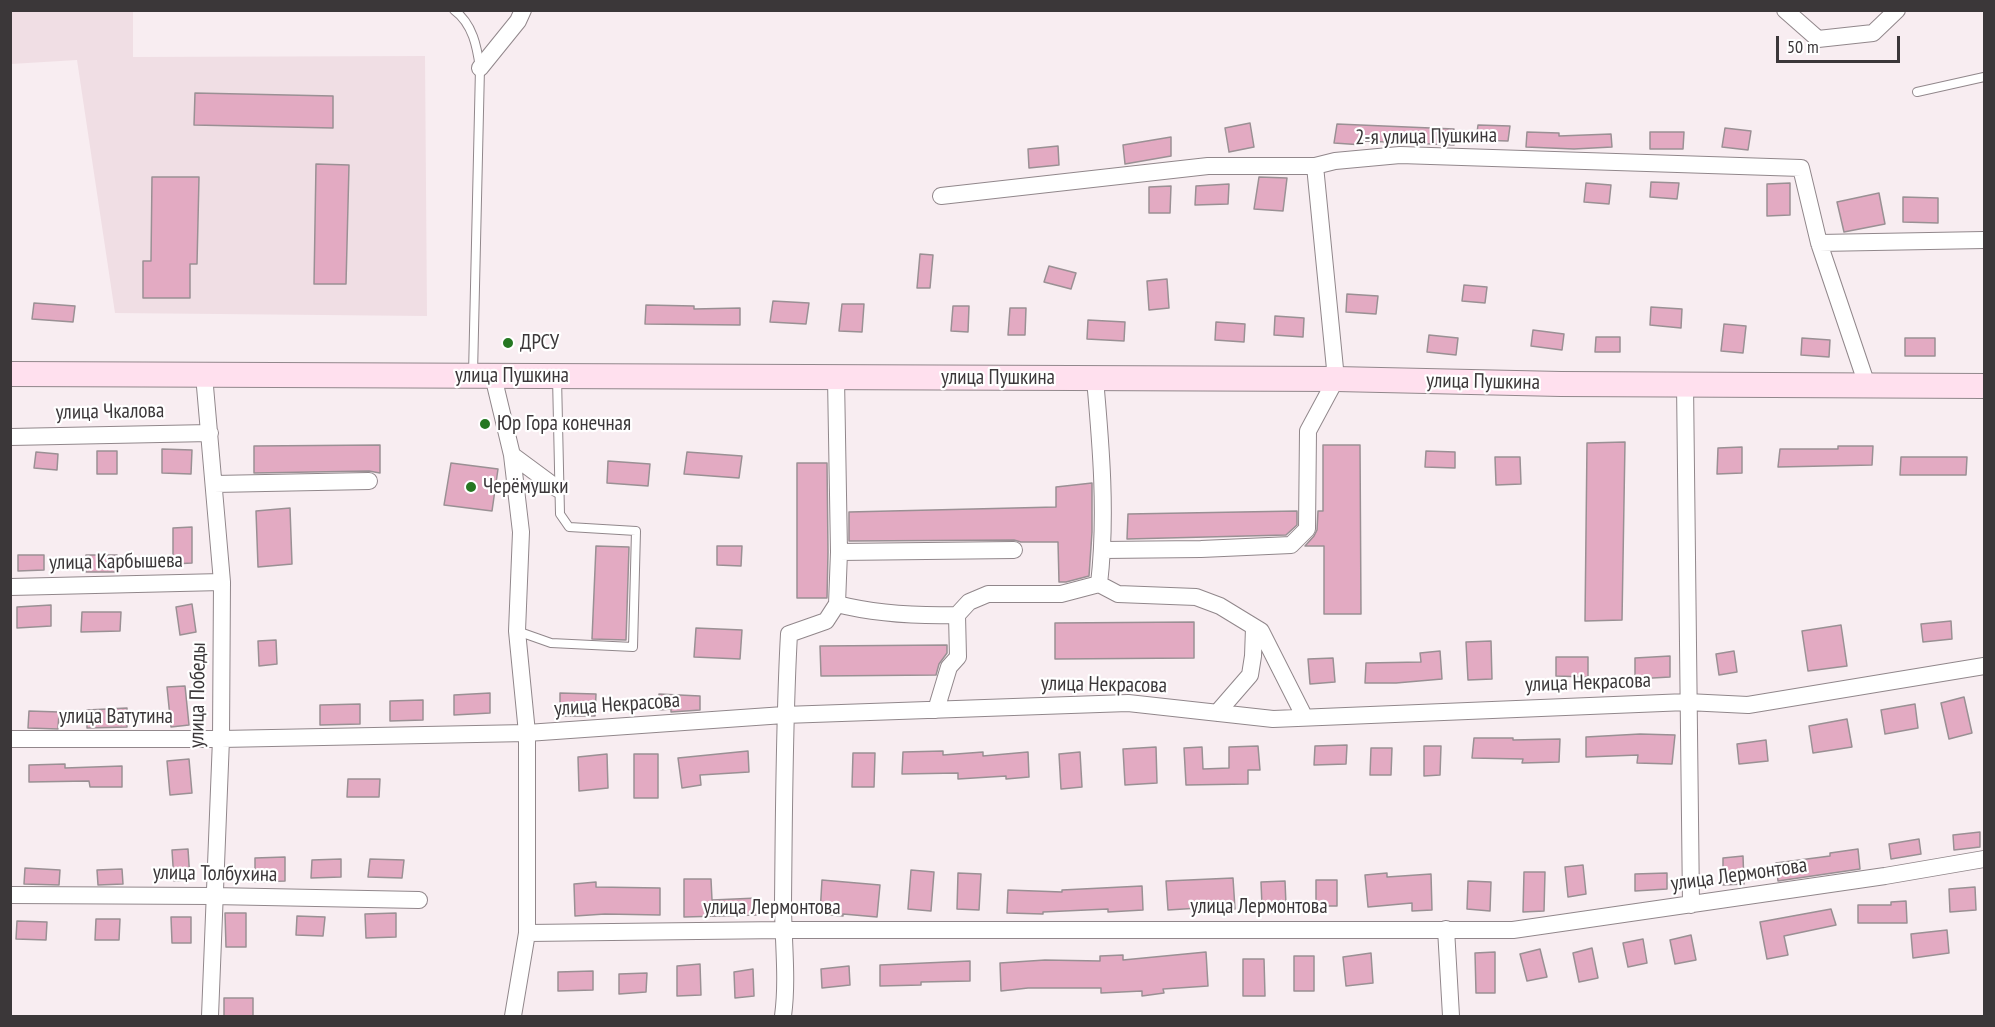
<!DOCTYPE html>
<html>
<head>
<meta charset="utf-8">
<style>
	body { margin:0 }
	#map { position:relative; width:1995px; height:1027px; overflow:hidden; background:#f8edf1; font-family:"PT Sans Narrow",sans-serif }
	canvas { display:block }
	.frame { position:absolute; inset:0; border:12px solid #3b3739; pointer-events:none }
	.scale { position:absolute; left:1776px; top:36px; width:124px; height:27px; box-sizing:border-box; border:3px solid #3b3739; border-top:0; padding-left:8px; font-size:18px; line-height:21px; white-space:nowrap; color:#3b3739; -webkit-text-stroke:4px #fff; paint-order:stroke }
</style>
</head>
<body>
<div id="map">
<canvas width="1995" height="1027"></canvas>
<div class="frame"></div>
<div class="scale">50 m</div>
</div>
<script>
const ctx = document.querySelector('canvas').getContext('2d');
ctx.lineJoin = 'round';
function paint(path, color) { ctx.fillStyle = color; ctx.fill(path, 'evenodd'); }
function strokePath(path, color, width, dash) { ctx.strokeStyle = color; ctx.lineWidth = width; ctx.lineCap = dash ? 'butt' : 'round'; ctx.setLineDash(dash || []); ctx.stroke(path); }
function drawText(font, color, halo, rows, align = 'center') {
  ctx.font = font + ' "PT Sans Narrow",sans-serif'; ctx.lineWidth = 4.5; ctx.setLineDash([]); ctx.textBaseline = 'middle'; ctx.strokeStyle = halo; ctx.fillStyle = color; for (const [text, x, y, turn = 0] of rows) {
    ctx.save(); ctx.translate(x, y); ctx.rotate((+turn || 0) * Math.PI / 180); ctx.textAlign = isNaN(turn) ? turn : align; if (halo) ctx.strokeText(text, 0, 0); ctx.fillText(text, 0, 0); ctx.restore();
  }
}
paint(new Path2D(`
	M11,10L133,11V57L425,56L427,316L115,313L77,60L11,64Z`), '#f0dee4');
const building = new Path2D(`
	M195,93L333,96V128L194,125Z
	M1250,123L1254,147L1229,152L1225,128Z
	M1337,124L1454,129V145L1364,141L1363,145L1334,143Z
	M1478,125L1510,126L1508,141L1476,140Z
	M1725,128L1751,131L1748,150L1722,147Z
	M1527,132L1559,133V136L1611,134L1612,147L1574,149L1526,147Z
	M1650,132H1684L1683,149H1650Z
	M1171,137V156L1125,164L1123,145Z
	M1058,146L1059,165L1029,168L1028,149Z
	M316,164L349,165L346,284H314Z
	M152,177H199L197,264H190V298H143V261H151Z
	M1259,177L1287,178L1283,211L1254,209Z
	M1651,182L1679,183L1677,199L1650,197Z
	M1586,183L1611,185L1609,204L1584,202Z
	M1790,183V215L1767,216V184Z
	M1229,184L1228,204L1195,205L1196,186Z
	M1171,186L1170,213H1149V187Z
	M1879,193L1885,224L1844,232L1837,202Z
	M1903,197L1938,198V223L1903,222Z
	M920,254L933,255L930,288H917Z
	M1049,266L1076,273L1071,289L1044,282Z
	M1167,279L1169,308L1149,310L1147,281Z
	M1464,285L1487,287L1485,303L1462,301Z
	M1347,294L1378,296L1376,314L1346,312Z
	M773,301L809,303L806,324L770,322Z
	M34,303L75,306L73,322L32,319Z
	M842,304H864L862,332L839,331Z
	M646,305L694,306V309L740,308V325L645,324Z
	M953,306H969L968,332L951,331Z
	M1651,307L1682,309L1681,328L1650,325Z
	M1010,308H1026L1025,335H1008Z
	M1275,316L1304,318L1303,337L1274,335Z
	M1088,320L1125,322L1124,341L1087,339Z
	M1216,322L1245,324L1244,342L1215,340Z
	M1724,324L1746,326L1743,353L1721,351Z
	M1533,330L1564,334L1562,350L1531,346Z
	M1429,335L1458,338L1456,355L1427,352Z
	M1596,337H1620V352H1595Z
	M1802,338L1830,340L1829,357L1801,355Z
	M1905,338H1935V356H1905Z
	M1625,442L1622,620L1585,621L1587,443Z
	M380,445V473L369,471L254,473V446Z
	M1323,445H1360L1361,614H1324V546H1305L1314,536L1317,530L1318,511H1323Z
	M1838,446H1873L1872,465L1778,467L1780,449H1838Z
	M1742,447V473L1717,474L1718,448Z
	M162,449L192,450L191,474L162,473Z
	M97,451H117V474H97Z
	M1426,451L1455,452V468L1425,467Z
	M36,452L58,454L57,470L34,468Z
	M687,452L742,456L739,478L684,474Z
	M1495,457H1520L1521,484L1496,485Z
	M1901,457H1967L1966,475H1900Z
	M608,461L650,464L648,486L607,483Z
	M451,463L498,469L492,511L444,505Z
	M797,463H827L828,552L827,598H797Z
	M1092,483V532L1089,576L1066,582H1059L1058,542H1021L1014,540L849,541V512L1056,507V487Z
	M290,508L292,564L258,567L256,511Z
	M1297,511V525L1286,535L1127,539L1128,514Z
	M192,527V563L173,564V528Z
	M596,546L629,547L626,640L592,639Z
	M717,546H742L741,566L717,565Z
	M18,555H44V570L18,571Z
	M86,555H117V572H86Z
	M192,604L196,632L180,635L176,607Z
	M51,605V626L17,628V607Z
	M82,612H121L120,631L81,632Z
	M1951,621L1952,639L1923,642L1921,624Z
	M1194,622V658L1055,659V623Z
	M1841,625L1847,666L1808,671L1802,631Z
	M696,628L742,630L740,659L694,657Z
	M276,640L277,664L259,666L258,641Z
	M1491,641L1492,679L1468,680L1466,642Z
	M947,645V653L939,664L936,675L821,676L820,646Z
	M1440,651L1442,679L1396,683H1365L1366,663L1421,662L1420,653Z
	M1734,651L1737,672L1719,675L1716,654Z
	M1670,656V677L1635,679V658Z
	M1556,657H1588V677L1556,676Z
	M1333,658L1335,682L1310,684L1308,659Z
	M185,686L189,725L171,727L167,687Z
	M490,693V713L454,715V695Z
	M560,693L596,694L595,716H560Z
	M659,694L700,696V710L671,712V709L659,710Z
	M1964,697L1972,733L1949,739L1941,703Z
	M423,700V720L390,721V701Z
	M360,704V724L320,725V705Z
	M1915,704L1918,728L1885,734L1881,710Z
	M127,708V727L87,728V710Z
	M29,711L59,712L58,729L28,728Z
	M1847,719L1852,747L1813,753L1809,726Z
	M1640,734L1675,735L1672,764L1637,763L1638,755L1586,757V737Z
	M1474,738H1513V740L1560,739L1559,762L1522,763L1523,759L1472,758Z
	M1766,740L1768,761L1739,764L1737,744Z
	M1347,745L1346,764L1314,765L1315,746Z
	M1258,746L1260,770H1248V784L1186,785L1184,748L1202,747L1203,769L1229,768V747Z
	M1424,746H1441L1440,775L1424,776Z
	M1156,747L1157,783L1125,785L1123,749Z
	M1371,748H1392L1391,775H1370Z
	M748,751L749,772L700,775L701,785L682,788L678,758Z
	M943,751V755L983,752V756L1028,752L1029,777L1006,779V776L958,779V773L902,774L903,752Z
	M1080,752L1082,787L1061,789L1059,754Z
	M853,753H875L874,787H852Z
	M607,754L608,788L579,791L578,757Z
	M634,754H658V798H634Z
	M189,759L192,793L170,795L167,761Z
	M65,764V768L122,766V787H90L89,781L29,782V765Z
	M348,779H380L379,797H347Z
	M1980,832V847L1954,850L1953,835Z
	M1919,839L1921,854L1891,859L1889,844Z
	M188,849L190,880L174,881L172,850Z
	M1858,849L1860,869L1778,881L1776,863L1830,856V853Z
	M1743,856L1744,884L1723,885V858Z
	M285,857V881L255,882V858Z
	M341,859V877L311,878L312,860Z
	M370,859L404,860L402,878L368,877Z
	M1583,865L1586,894L1568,897L1565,867Z
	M25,868L60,870L59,885L24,884Z
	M122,869L123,884L98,885L97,870Z
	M911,870L934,872L931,911L908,909Z
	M1524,872H1545L1544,911L1523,912Z
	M958,873L981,874L979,910L957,909Z
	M1387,873V877L1431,874L1432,910L1412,911V903L1368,907L1365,875Z
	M1667,873V889L1635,891V874Z
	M1233,878L1235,909L1215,911V907L1168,910L1166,881Z
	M684,879H711L712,900L757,898V915L684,917Z
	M822,880L880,885L877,917L843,914V916L820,914Z
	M1316,880H1337V906H1316Z
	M1285,881L1286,905L1262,906L1261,882Z
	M1468,881L1491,882L1490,911L1467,909Z
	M596,882V887L660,888V915L605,914L575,916L574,884Z
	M1142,886L1143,910L1108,912V909L1043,912V914L1007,913L1008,890L1062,892V890Z
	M1975,887L1976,910L1950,912L1949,889Z
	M1906,901L1907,923H1858V905H1891V902Z
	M1831,909L1836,925L1784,936L1788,955L1767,959L1760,922Z
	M225,913H246V947H226Z
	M396,913V937L366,938L365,914Z
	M297,916L325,917L323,936L296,935Z
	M171,917H191V943H172Z
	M96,919H120L119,940H95Z
	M17,921L47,922L46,940L16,939Z
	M1947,930L1949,953L1913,958L1911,934Z
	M1691,935L1696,960L1675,964L1670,940Z
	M1643,939L1647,963L1628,967L1623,943Z
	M1592,948L1598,978L1579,982L1573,953Z
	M1540,949L1547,977L1527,981L1520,954Z
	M1206,952L1208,986L1163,989L1164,993L1142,996V991L1101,993V988H1028L1001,991L1000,963L1045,960L1100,961V956L1123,955V960Z
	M1495,952V993H1476L1475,953Z
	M1371,953L1373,983L1346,986L1343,957Z
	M1294,956H1314V991H1294Z
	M1243,959H1264L1265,996H1243Z
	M970,961V981L921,982V985L880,986V965Z
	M700,964L701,995L677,996V966Z
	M849,966L850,985L822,988L821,969Z
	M753,969L754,996L735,998L734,972Z
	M593,971V990L558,991V972Z
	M647,973L646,992L619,994V974Z
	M224,998H253V1017H224Z`);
paint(building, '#e3aac2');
strokePath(building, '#9a9094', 1.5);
const service = new Path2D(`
	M454,10C473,24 477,47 480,68L473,374
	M1917,92L1984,77
	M517,631L551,643L633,647L636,531L569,527L560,514L557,377`);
const minor = new Path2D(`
	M1785,10L1818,39L1873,33L1897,10
	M480,68L518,21L523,10
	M941,196L1208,166H1315L1335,161L1400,155L1801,168L1819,243L1867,385
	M1819,243L1984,240
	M204,375L222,582L221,739L210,1016
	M493,376L512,455L521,532L517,631L527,733V933L513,1016
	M1685,383L1691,905
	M10,437L210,433
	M512,455L558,489
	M214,484L369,481
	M1103,550L1201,549L1291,545L1307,529L1308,431L1336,379L1315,166
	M839,552L1014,550
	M1099,584L1118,594L1196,597L1220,606L1261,631L1304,716
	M10,587L222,582
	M837,604C876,614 917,616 957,615L969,602L988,594H1061L1099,584C1107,516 1101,446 1095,379
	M936,710L949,667L958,657L957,615
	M1217,713L1250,675L1253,656L1254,628
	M10,739H221L527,733L784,715L1128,703L1273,719L1687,702L1748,705L1984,666
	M10,895L213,896L419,900
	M1446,929L1451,1016
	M527,933L783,930H1513L1885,876L1984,859
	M783,1016C788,979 783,941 783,903C784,813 784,723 789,634L826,621L837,604L839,552L836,378`);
const secondary = new Path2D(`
	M10,374L1336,379L1561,384L1984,386`);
strokePath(service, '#91878b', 10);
strokePath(minor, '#91878b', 18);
strokePath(secondary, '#91878b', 26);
strokePath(service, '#fff', 8);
strokePath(minor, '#fff', 16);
strokePath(secondary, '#ffe0ee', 24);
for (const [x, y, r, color] of [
	[508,343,6,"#257721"],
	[485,424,6,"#257721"],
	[471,487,6,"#257721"]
]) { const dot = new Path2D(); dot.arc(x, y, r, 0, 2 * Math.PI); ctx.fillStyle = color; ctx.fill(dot); strokePath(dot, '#fff', 2); }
drawText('21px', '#3b3739', '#fff', [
	["2-я улица Пушкина",1426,137,-1],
	["улица Пушкина",512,376],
	["улица Пушкина",998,378],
	["улица Пушкина",1483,382,1],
	["улица Чкалова",110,412,-1],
	["улица Карбышева",116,562,-1],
	["улица Некрасова",1588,683,-2],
	["улица Некрасова",1104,685,1],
	["улица Победы",198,695,-89],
	["улица Некрасова",617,705,-4],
	["улица Ватутина",116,717],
	["улица Толбухина",215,874,1],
	["улица Лермонтова",1739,875,-8],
	["улица Лермонтова",1259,907],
	["улица Лермонтова",772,908]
]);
drawText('21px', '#3b3739', '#fff', [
	["ДРСУ",520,343],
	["Юр Гора конечная",497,424],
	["Черёмушки",483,487]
], 'left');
</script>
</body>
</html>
